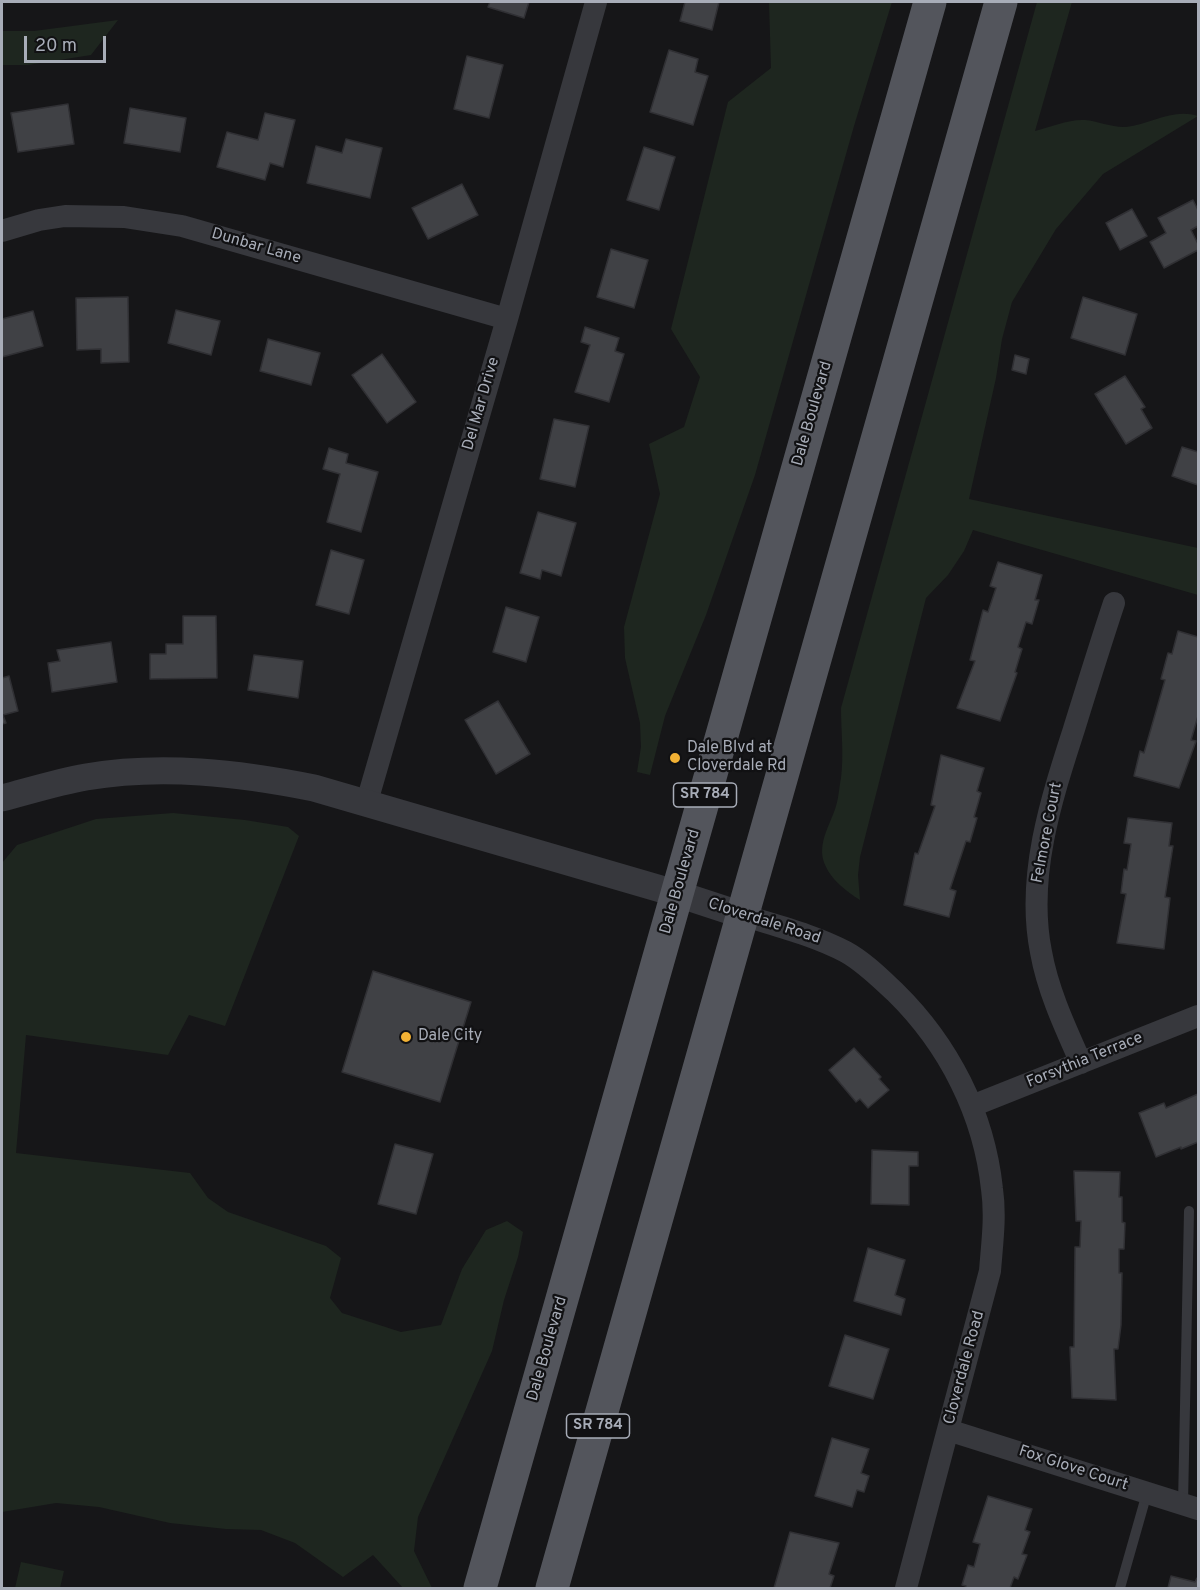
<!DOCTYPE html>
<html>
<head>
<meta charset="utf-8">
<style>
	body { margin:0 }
	#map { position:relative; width:1200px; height:1590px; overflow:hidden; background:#161618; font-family:Overpass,sans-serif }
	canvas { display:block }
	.frame { position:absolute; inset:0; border:3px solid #a8adb8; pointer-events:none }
	.scale { position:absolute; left:24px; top:36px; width:82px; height:27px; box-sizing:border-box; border:3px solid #a8adb8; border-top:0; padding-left:8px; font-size:18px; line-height:21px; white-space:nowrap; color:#a8adb8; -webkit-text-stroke:4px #111113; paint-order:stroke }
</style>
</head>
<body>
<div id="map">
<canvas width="1200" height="1590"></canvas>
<div class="frame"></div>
<div class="scale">20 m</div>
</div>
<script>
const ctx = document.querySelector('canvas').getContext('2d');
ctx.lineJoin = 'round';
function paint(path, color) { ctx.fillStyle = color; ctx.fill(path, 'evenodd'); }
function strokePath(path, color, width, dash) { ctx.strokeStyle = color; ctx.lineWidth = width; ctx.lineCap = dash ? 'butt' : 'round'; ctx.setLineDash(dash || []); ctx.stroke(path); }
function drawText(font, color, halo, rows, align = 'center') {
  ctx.font = font + ' Overpass,sans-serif'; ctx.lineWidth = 4.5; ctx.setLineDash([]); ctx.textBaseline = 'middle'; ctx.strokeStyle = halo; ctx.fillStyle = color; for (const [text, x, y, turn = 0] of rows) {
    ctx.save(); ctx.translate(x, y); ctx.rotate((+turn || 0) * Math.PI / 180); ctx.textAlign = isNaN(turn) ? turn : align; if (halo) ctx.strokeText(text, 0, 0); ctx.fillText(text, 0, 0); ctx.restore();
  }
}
paint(new Path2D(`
	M769,2H892L854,126L755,475L706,615L665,716L650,775L637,772L641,747L640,723L625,658L624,627L660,494L649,444L684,427L700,377L671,329L728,102L771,68Z
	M1037,2H1072L1035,131C1050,127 1069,119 1085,120C1098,121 1113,128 1126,127C1151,124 1173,108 1198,116L1103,174L1056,229L1012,302L1002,339L996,378L969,499L1198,548V595L973,530L964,551L948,575L926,598L860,857L858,875L860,900C846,891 828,878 823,859C819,840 831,823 836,806C839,797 839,787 841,778C844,754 841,731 841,708Z
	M118,20L91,55L28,65H2V31H34Z
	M173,813L245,820L288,827L299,836L225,1026L189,1015L168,1055L26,1035L16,1153L190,1173L208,1198L228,1212L326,1246L341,1258L330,1298L342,1313L401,1332L441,1325L462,1269L486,1230L507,1221L523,1232L518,1257L504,1300L492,1351L418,1517L414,1551L432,1588H403L373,1555L343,1577L295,1543L261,1530L226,1529L170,1523L99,1507L56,1503L2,1512V863L17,845L96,819Z
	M21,1562L64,1571L60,1588H15Z`), '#1e261f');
const building = new Path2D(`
	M490,2H529L524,18L488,7Z
	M685,2H719L712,30L680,21Z
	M669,50L698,59L695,72L708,76L693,125L650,112Z
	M467,56L503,65L489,118L454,109Z
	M68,104L74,144L18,152L11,113Z
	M130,108L186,118L180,152L124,143Z
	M265,113L295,120L283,167L270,163L265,180L217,167L227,132L258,140Z
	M346,139L382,148L370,198L307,183L316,146L342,153Z
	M644,147L675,157L659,210L627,200Z
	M462,184L478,215L428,239L412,208Z
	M1193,200L1198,210V226L1191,230L1198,244V250L1164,268L1150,242L1166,233L1158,218Z
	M1132,209L1147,236L1120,250L1106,223Z
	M611,249L648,260L634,308L597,297Z
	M128,297L129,362L101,363V349L77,350L76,298Z
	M1083,297L1137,314L1125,355L1071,338Z
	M176,310L220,321L211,355L168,343Z
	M33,311L43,346L2,357V319Z
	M585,327L619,338L615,351L624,354L609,402L575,392L590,345L581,342Z
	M268,339L320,353L311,385L260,371Z
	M382,354L416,402L387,423L352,375Z
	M1015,355L1029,359L1026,374L1012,370Z
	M1125,376L1145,407L1141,409L1152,428L1126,444L1095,394Z
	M554,419L589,426L575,487L540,479Z
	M1182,447L1198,452V485L1172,476Z
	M329,448L348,454L346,463L378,472L361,532L327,522L340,474L323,469Z
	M538,512L576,523L561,576L542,570L540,579L520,573Z
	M331,550L364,560L349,614L316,605Z
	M998,562L1042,575L1035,600H1039L1032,624L1026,622L1018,647L1022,649L1015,672L1017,673L1000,721L957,708L975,661L970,660L983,610L988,612L996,588L990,586Z
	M506,607L539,617L526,662L493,652Z
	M183,616H216L217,678L150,679V654H166V644H183Z
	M1178,631L1198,637V716L1191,740L1196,741L1179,788L1134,776L1140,751L1144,753L1165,680L1161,679L1168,653L1172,654Z
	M111,642L117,682L52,692L48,663L60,661L57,650Z
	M254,655L303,661L298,698L248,690Z
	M9,676L18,711L3,715L6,723L2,724V678Z
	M498,701L530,754L496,774L465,720Z
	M941,755L984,768L977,791L981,793L974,817L977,818L970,842L966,841L950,889L956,891L949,917L904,905L915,853L918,854L935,806L931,805Z
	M1128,818L1172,823L1169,846H1173L1165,897L1170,898L1164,949L1117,943L1126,894L1121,893L1124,869L1127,870L1131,844L1124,843Z
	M373,971L471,1002L440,1102L342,1072Z
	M854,1048L881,1077L879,1079L889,1090L868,1108L860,1099L856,1102L829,1070Z
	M1198,1094V1142L1181,1149V1147L1156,1157L1139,1113L1164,1103L1166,1108Z
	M395,1144L433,1154L416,1214L378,1204Z
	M872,1150L918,1152V1166H909V1205L871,1204Z
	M1074,1171L1120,1172L1119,1197H1122V1222L1125,1223L1124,1249H1119V1273H1122L1121,1325L1118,1349H1114L1116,1400L1072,1398L1070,1347H1074L1075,1247H1080L1081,1221H1076Z
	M868,1248L905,1260L895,1295L905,1299L901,1315L854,1301Z
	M845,1335L889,1349L873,1399L829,1386Z
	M832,1438L869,1449L861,1473L869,1476L864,1492L857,1490L852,1507L815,1496Z
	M988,1496L1032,1509L1025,1530L1030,1532L1022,1554L1027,1555L1018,1579L1014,1577L1010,1588H965L966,1586L962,1585L968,1565L974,1567L980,1544L973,1542Z
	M790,1532L839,1543L829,1574L834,1576L830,1588H774Z
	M1171,1576L1195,1582L1197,1578L1198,1579V1588H1168Z`);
paint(building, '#404145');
strokePath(building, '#303034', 1.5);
strokePath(new Path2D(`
	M1183,1504L1189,1211
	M1120,1588L1147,1493`), '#37383d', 10);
strokePath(new Path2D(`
	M2,231L39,220L65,216L124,217L182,226L507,319
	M366,805L507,319L596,2
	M742,915C777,926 814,935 846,952C864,962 880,978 895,992C949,1045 984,1114 992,1189C996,1217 992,1244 990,1271L906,1588
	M1081,1063C1065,1027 1048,991 1041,952C1026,877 1051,800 1074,729C1087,687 1100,645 1114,603
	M972,1106L1198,1016
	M948,1430L1198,1509`), '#37383d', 22);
strokePath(new Path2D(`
	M2,798C29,791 58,782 86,777C162,764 239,773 314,788L678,894L742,915`), '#37383d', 27);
strokePath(new Path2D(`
	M480,1588L930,2
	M552,1588L1001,2`), '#53555c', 33);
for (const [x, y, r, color] of [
	[675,758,6,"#f2b134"],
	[406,1037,6,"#f2b134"]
]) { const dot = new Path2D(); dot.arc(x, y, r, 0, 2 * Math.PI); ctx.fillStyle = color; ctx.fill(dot); strokePath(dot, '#111113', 2); }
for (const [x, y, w] of [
	[705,795,63],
	[598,1426,63]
]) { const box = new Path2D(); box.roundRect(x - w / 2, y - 12, w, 24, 4.5); ctx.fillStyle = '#111113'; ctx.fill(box); strokePath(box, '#a8adb8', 1.5); }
drawText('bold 15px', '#a8adb8', null, [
	["SR 784",705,795],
	["SR 784",598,1426]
]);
drawText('16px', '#a8adb8', '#111113', [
	["Dunbar Lane",256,247,16],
	["Del Mar Drive",482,404,-74],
	["Dale Boulevard",813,414,-74],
	["Felmore Court",1048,833,-79],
	["Dale Boulevard",681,882,-74],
	["Cloverdale Road",764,922,18],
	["Forsythia Terrace",1085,1061,-22],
	["Dale Boulevard",548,1349,-74],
	["Cloverdale Road",965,1368,-75],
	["Fox Glove Court",1073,1469,18]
]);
drawText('16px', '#a8adb8', '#111113', [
	["Dale Blvd at",687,749],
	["Cloverdale Rd",687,767],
	["Dale City",418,1037]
], 'left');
</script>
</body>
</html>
